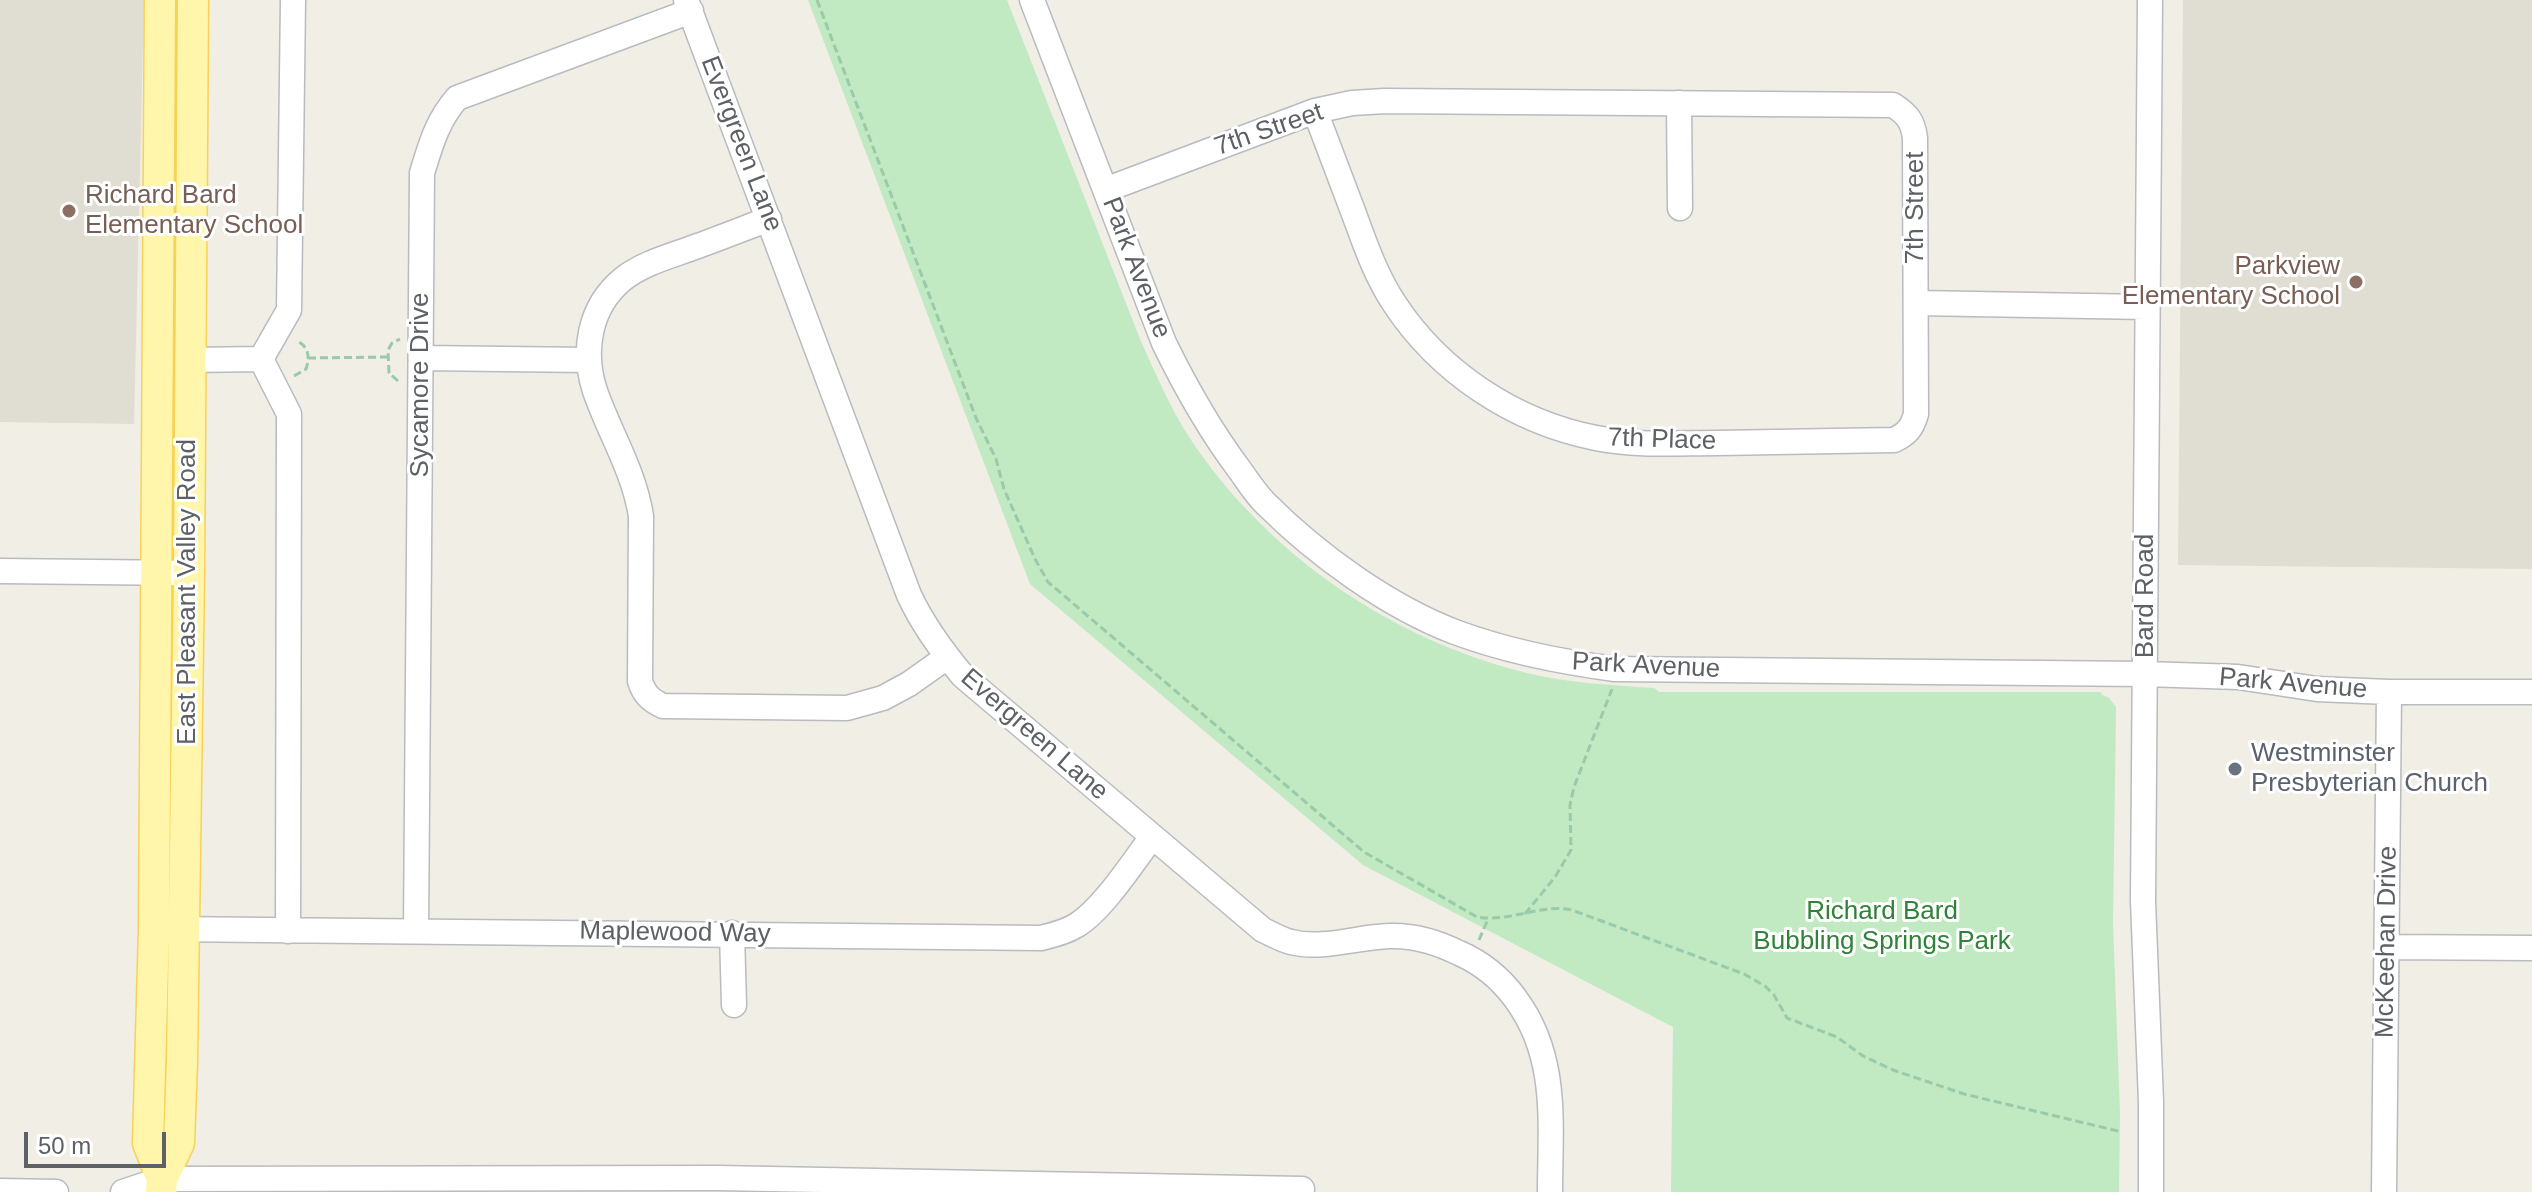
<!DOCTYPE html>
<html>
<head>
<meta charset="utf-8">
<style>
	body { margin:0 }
	#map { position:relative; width:2532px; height:1192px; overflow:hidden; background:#f0eee5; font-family:Arial,sans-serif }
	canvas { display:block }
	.scale { position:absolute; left:24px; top:1132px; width:142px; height:36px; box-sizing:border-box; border:4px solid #5d6166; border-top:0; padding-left:10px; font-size:24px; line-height:28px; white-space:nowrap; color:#5d6166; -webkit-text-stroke:6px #fff; paint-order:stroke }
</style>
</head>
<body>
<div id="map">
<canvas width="2532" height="1192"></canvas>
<div class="scale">50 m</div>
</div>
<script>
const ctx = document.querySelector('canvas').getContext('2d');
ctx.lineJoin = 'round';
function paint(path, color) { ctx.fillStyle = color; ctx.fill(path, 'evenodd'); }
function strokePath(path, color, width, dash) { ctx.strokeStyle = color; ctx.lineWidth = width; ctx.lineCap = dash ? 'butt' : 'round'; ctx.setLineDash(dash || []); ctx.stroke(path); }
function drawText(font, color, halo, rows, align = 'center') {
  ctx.font = font + ' Arial,sans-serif'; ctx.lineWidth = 6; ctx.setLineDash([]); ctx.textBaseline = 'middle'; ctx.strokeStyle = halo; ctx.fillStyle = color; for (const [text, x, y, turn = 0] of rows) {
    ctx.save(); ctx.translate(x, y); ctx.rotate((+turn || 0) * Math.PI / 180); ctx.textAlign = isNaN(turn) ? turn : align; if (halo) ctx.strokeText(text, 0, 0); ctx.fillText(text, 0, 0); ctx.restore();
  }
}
paint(new Path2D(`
	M0,0H144L134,424L0,422Z
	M2183,0H2532V569L2178,565Z`), '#e0ddd3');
paint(new Path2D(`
	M808,0H1007L1140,339C1155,372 1169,406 1189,437C1266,554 1392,640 1527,673C1568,683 1611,685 1654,688L1659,692H2101L2102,695L2108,697L2116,707L2113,923L2120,1113L2119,1192H1671L1673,1027L1363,865L1030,584Z`), '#c1e9c2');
const minor = new Path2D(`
	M686,0L909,595C923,625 942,651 963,676L1263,930C1272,934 1282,940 1291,942C1323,950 1357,937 1389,936C1414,935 1437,942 1459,953C1482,963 1501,979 1515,998C1559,1057 1550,1123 1550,1192
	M1032,0L1164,343C1186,388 1209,429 1239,469C1247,480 1255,493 1265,503C1316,554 1387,606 1455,632C1506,651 1561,662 1615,669L2145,674L2238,677L2317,689L2389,692H2532
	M2150,0L2143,901L2151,1102V1192
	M1679,103L1680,208
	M1105,190L1315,111L1352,103L1385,101L1893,105C1907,114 1913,121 1915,138L1916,414C1912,428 1907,434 1894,440C1835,441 1776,442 1717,443C1677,443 1635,446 1596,438C1514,422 1439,372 1394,303C1376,276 1365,244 1354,214C1341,180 1328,146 1315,111
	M769,219C745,228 720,238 695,247C671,256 643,263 623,279C589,307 582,351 595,391C610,434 634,471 641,516L640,681C644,694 650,700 663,706L847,708L883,698L909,684L947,657
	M1916,303L2147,307
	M421,358L588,360
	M189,360L261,359
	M0,571L189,573
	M168,929L1041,938C1054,935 1066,932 1077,925C1103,909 1133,862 1152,837
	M416,930L422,173C431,144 437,121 457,98L691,11
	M288,931L289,414L261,359L289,310L293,0
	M732,933L734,1005
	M2388,947L2532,948
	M0,1191L56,1192
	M123,1192L162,1179L717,1178L1302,1189
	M2384,1192L2389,692`);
const major = new Path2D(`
	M160,0L154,929L148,1143L162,1179L161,1192
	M162,1179L179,1143L182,1062L189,573L193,0`);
strokePath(minor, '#b8bbbf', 27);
strokePath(major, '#f8d256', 33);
strokePath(new Path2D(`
	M817,0L976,418L996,459L1004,489L1035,559L1048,582L1364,852L1477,917C1510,923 1541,903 1572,910L1744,974L1765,986L1774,995L1787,1018L1837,1037L1863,1056L1893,1070L1964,1094L2122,1132
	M308,358L387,357
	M294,376L306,369C310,357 309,347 297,341
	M398,381L389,373L388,350L392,343L400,339
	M1525,914L1555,877L1571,850L1570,805L1574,787L1612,689
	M1479,940L1488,919`), '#99caa9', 3, [8, 4]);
strokePath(minor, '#fff', 24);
strokePath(major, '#fff5ab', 30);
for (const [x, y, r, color] of [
	[69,211,8,"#8d6e63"],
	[2356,282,8,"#8d6e63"],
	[2235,769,8,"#6b7280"]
]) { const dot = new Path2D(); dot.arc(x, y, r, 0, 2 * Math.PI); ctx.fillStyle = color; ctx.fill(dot); strokePath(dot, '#fff', 3); }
drawText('26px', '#5d6166', '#fff', [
	["7th Street",1269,130,-19],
	["Evergreen Lane",741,144,69],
	["7th Street",1916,208,-90],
	["Park Avenue",1136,268,69],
	["Sycamore Drive",421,385,-90],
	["7th Place",1662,440,2],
	["East Pleasant Valley Road",188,592,-90],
	["Bard Road",2146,596,-90],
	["Park Avenue",1646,666,3],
	["Park Avenue",2293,684,5],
	["Evergreen Lane",1034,735,41],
	["Maplewood Way",675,933,1],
	["McKeehan Drive",2387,942,-89]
]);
drawText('26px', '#785e54', '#fff', [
	["Richard Bard",85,196],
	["Elementary School",85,226],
	["Parkview",2340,267,"right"],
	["Elementary School",2340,297,"right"]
], 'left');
drawText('26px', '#5b616d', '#fff', [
	["Westminster",2251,754],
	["Presbyterian Church",2251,784]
], 'left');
drawText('26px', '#308238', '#fff', [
	["Richard Bard",1882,912],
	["Bubbling Springs Park",1882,942]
]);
</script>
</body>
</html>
